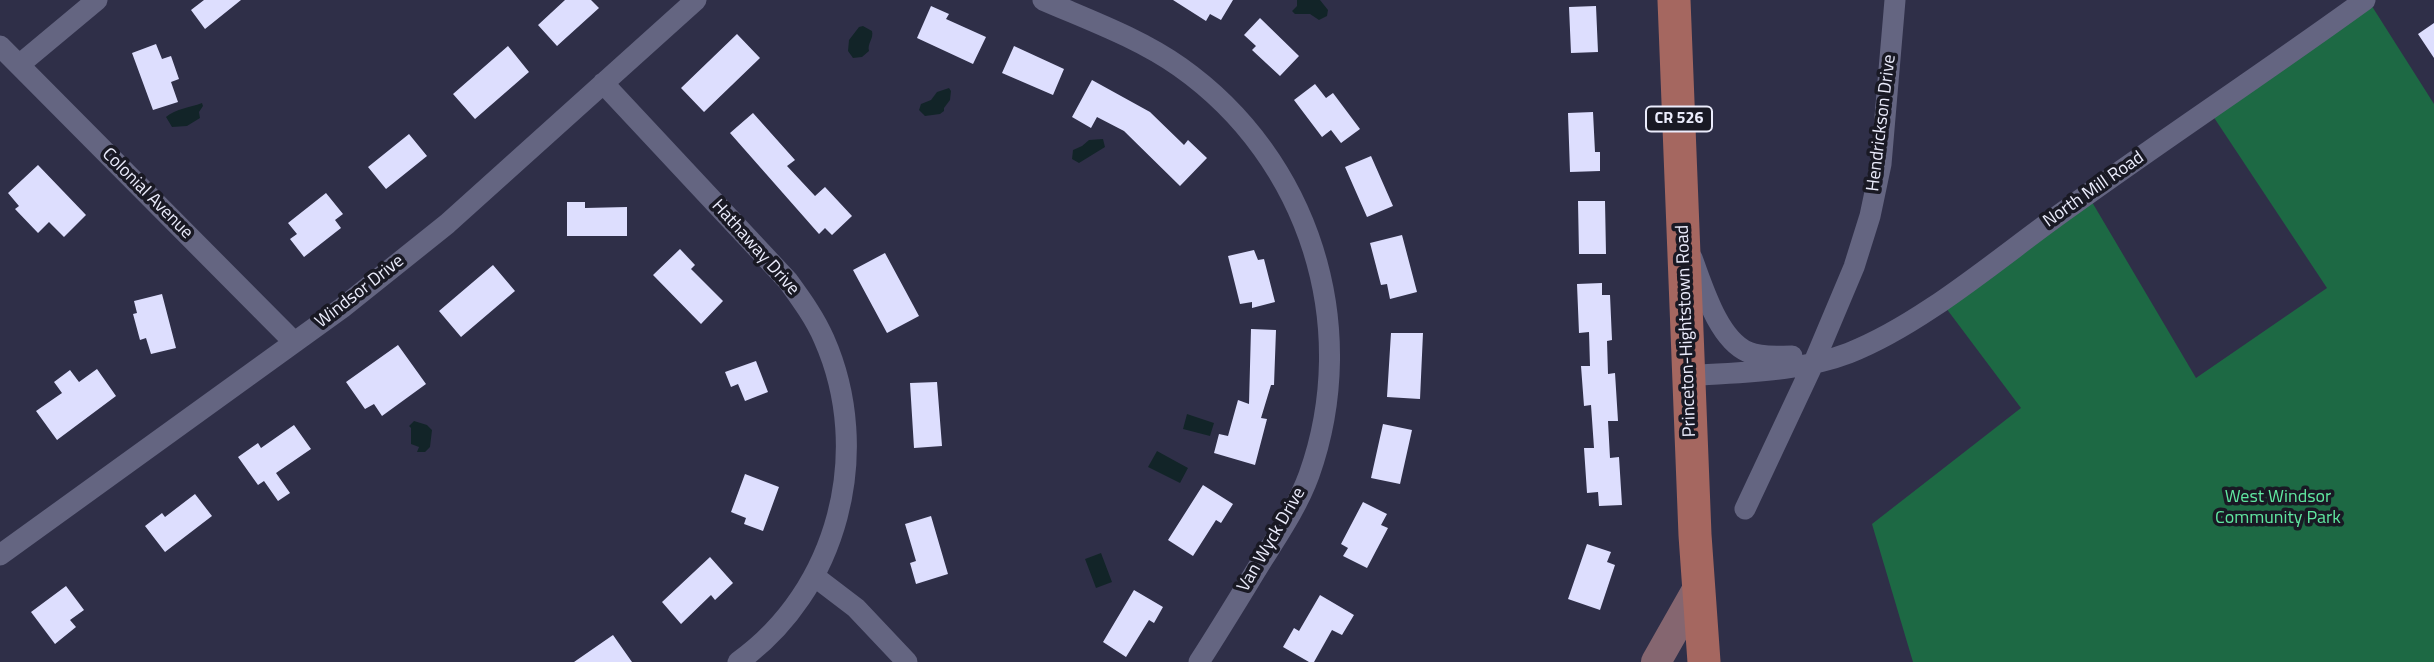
<!DOCTYPE html>
<html>
<head>
<meta charset="utf-8">
<style>
	body { margin:0 }
	canvas { display:block; background:#2f2f48 }
</style>
</head>
<body>
<canvas width="2434" height="662"></canvas>
<script>
const ctx = document.querySelector('canvas').getContext('2d');
ctx.lineJoin = 'round';
function paint(path, color) { ctx.fillStyle = color; ctx.fill(path, 'evenodd'); }
function strokePath(path, color, width, dash) { ctx.strokeStyle = color; ctx.lineWidth = width; ctx.lineCap = dash ? 'butt' : 'round'; ctx.setLineDash(dash || []); ctx.stroke(path); }
function drawText(font, color, halo, rows, align = 'center') {
  ctx.font = font + ' "Titillium Web",sans-serif'; ctx.lineWidth = 7; ctx.setLineDash([]); ctx.textBaseline = 'middle'; ctx.strokeStyle = halo; ctx.fillStyle = color; for (const [text, x, y, turn = 0] of rows) {
    ctx.save(); ctx.translate(x, y); ctx.rotate((+turn || 0) * Math.PI / 180); ctx.textAlign = isNaN(turn) ? turn : align; if (halo) ctx.strokeText(text, 0, 0); ctx.fillText(text, 0, 0); ctx.restore();
  }
}
paint(new Path2D(`
	M2368,0L2434,104V662H1913L1872,524L2021,408L1940,300L2089,197L2196,378L2327,288L2209,110Z`), '#1d6944');
paint(new Path2D(`
	M1297,0H1320L1328,10L1327,16L1319,20L1310,14H1295L1292,11L1297,6Z
	M863,26L872,31C874,39 867,43 869,51L862,57L853,58L848,51L849,40L859,27Z
	M949,88L951,91L950,100L944,108V111L940,114L925,116L919,110L921,104L931,100L937,92Z
	M202,103L203,106L199,112L200,118L187,126L172,127L166,117C175,109 192,107 202,103Z
	M1103,139L1105,147L1079,163L1072,159L1073,150L1082,146L1089,140Z
	M1187,414L1214,423L1210,436L1183,429Z
	M414,421L427,425L432,430L430,447L425,452H417L419,447L411,444V428L409,426Z
	M1157,451L1188,468L1180,483L1148,467Z
	M1101,553L1112,582L1096,588L1085,559Z`), '#122428');
paint(new Path2D(`
	M204,0H241L205,29L191,10Z
	M565,0H591L599,8L557,46L538,25Z
	M1173,0H1233L1221,20L1210,14L1206,21Z
	M931,6L949,14L946,19L986,37L973,64L917,38Z
	M1596,6L1598,52L1571,53L1569,7Z
	M1260,18L1299,56L1280,76L1252,50L1256,46L1244,35Z
	M2434,23V58L2418,34Z
	M737,34L760,58L704,112L681,88Z
	M156,44L162,59L171,56L179,79L171,82L178,102L153,110L132,53Z
	M508,46L529,72L475,119L453,94Z
	M1014,46L1064,69L1053,95L1002,73Z
	M1092,80L1150,112L1184,145L1188,140L1207,158L1180,186L1124,131L1097,117L1091,128L1072,117Z
	M1315,84L1326,98L1333,93L1360,129L1341,143L1331,130L1322,137L1294,100Z
	M1593,112L1595,152H1600V171L1570,172L1568,113Z
	M753,113L795,160L787,166L815,196L825,187L852,216L832,235L825,228L819,234L730,133Z
	M409,134L427,156L386,189L368,167Z
	M1371,156L1393,206L1367,217L1345,167Z
	M38,165L86,215L64,237L49,222L38,233L15,209L19,206L8,193Z
	M326,193L343,214L335,220L341,228L304,257L290,239L297,234L288,223Z
	M1578,201H1605L1606,254H1579Z
	M567,202H585V208L627,207V236H567Z
	M1402,235L1417,292L1390,299L1387,284L1381,285L1370,243Z
	M680,249L695,265L691,269L723,301L701,324L653,275Z
	M1254,250L1258,260L1264,259L1275,302L1252,308V302L1240,304L1228,256Z
	M885,253L919,316L887,333L853,270Z
	M493,265L515,291L461,337L439,311Z
	M1602,283V295H1610L1612,340L1607,341L1608,374L1615,373L1618,421H1608L1610,458L1619,457L1622,505L1599,506L1598,492L1587,493L1584,448H1594L1591,405L1584,406L1581,366H1590L1589,332L1579,333L1577,284Z
	M162,294L176,348L151,354L146,338L140,340L133,314L137,313L134,301Z
	M1251,329L1276,330L1274,385H1271L1261,418L1267,419L1255,465L1214,453L1219,434L1228,436L1238,400L1249,404Z
	M1391,333H1423L1420,399L1387,397Z
	M398,345L426,384L382,416L374,404L365,409L346,382Z
	M756,361L768,392L745,401L738,384L731,387L725,372Z
	M97,369L116,396L57,440L36,411L62,393L54,382L70,370L79,382Z
	M937,382L942,446L914,448L910,383Z
	M1383,424L1412,430L1400,484L1371,478Z
	M294,425L311,449L276,473L290,493L278,501L264,481L258,485L238,457L258,443L261,448Z
	M745,474L779,487L763,531L744,524L746,518L731,512Z
	M1203,485L1233,504L1221,523L1216,520L1193,556L1168,540Z
	M195,494L212,516L165,552L145,526L162,513L165,517Z
	M1363,502L1387,514L1381,525L1388,528L1367,568L1343,556L1348,548L1341,544Z
	M931,516L948,574L916,584L910,563L916,561L905,524Z
	M1587,544L1611,552L1607,562L1615,565L1600,610L1568,599Z
	M710,557L733,583L715,600L711,595L681,624L662,602Z
	M66,586L84,610L70,620L76,627L55,644L31,612Z
	M1134,590L1163,607L1154,623L1149,620L1126,657L1103,642Z
	M1320,595L1354,615L1342,635L1332,630L1314,662H1309L1283,647L1294,628L1299,631Z
	M613,635L632,662H574Z`), '#dddefe');
strokePath(new Path2D(`
	M1043,0C1089,20 1139,38 1180,67C1310,159 1362,326 1309,475C1298,505 1280,532 1263,559C1242,593 1221,628 1199,662
	M0,46L294,342
	M19,65L97,0
	M603,83L788,281C801,299 815,318 824,339C874,452 838,591 738,662
	M1692,258C1703,287 1718,339 1748,352C1760,358 1778,356 1792,356
	M1688,376C1740,372 1800,372 1849,353C1925,323 2003,254 2070,207C2167,137 2267,71 2365,0
	M1745,509L1814,362L1854,267L1870,216L1881,164L1895,0
	M0,555L342,308L447,224L696,0
	M814,576L856,608L907,662`), '#646581', 21);
strokePath(new Path2D(`
	M1656,662L1698,588`), '#856670', 30);
strokePath(new Path2D(`
	M1674,0L1695,535L1704,662`), '#a56760', 33);
for (const [x, y, w] of [
	[1679,119,66]
]) { const box = new Path2D(); box.roundRect(x - w / 2, y - 12.5, w, 25, 5); ctx.fillStyle = '#191924'; ctx.fill(box); strokePath(box, '#ebecfc', 2); }
drawText('bold 16px', '#ebecfc', null, [
	["CR 526",1679,119]
]);
drawText('18px', '#ebecfc', '#191924', [
	["Hendrickson Drive",1882,123,-83],
	["North Mill Road",2094,190,-35],
	["Colonial Avenue",147,194,45],
	["Hathaway Drive",755,248,48],
	["Windsor Drive",360,292,-38],
	["Princeton-Hightstown Road",1687,331,-92],
	["Van Wyck Drive",1272,540,-60]
]);
drawText('18px', '#60e8a1', '#191924', [
	["West Windsor",2278,498],
	["Community Park",2278,519]
]);
</script>
</body>
</html>
